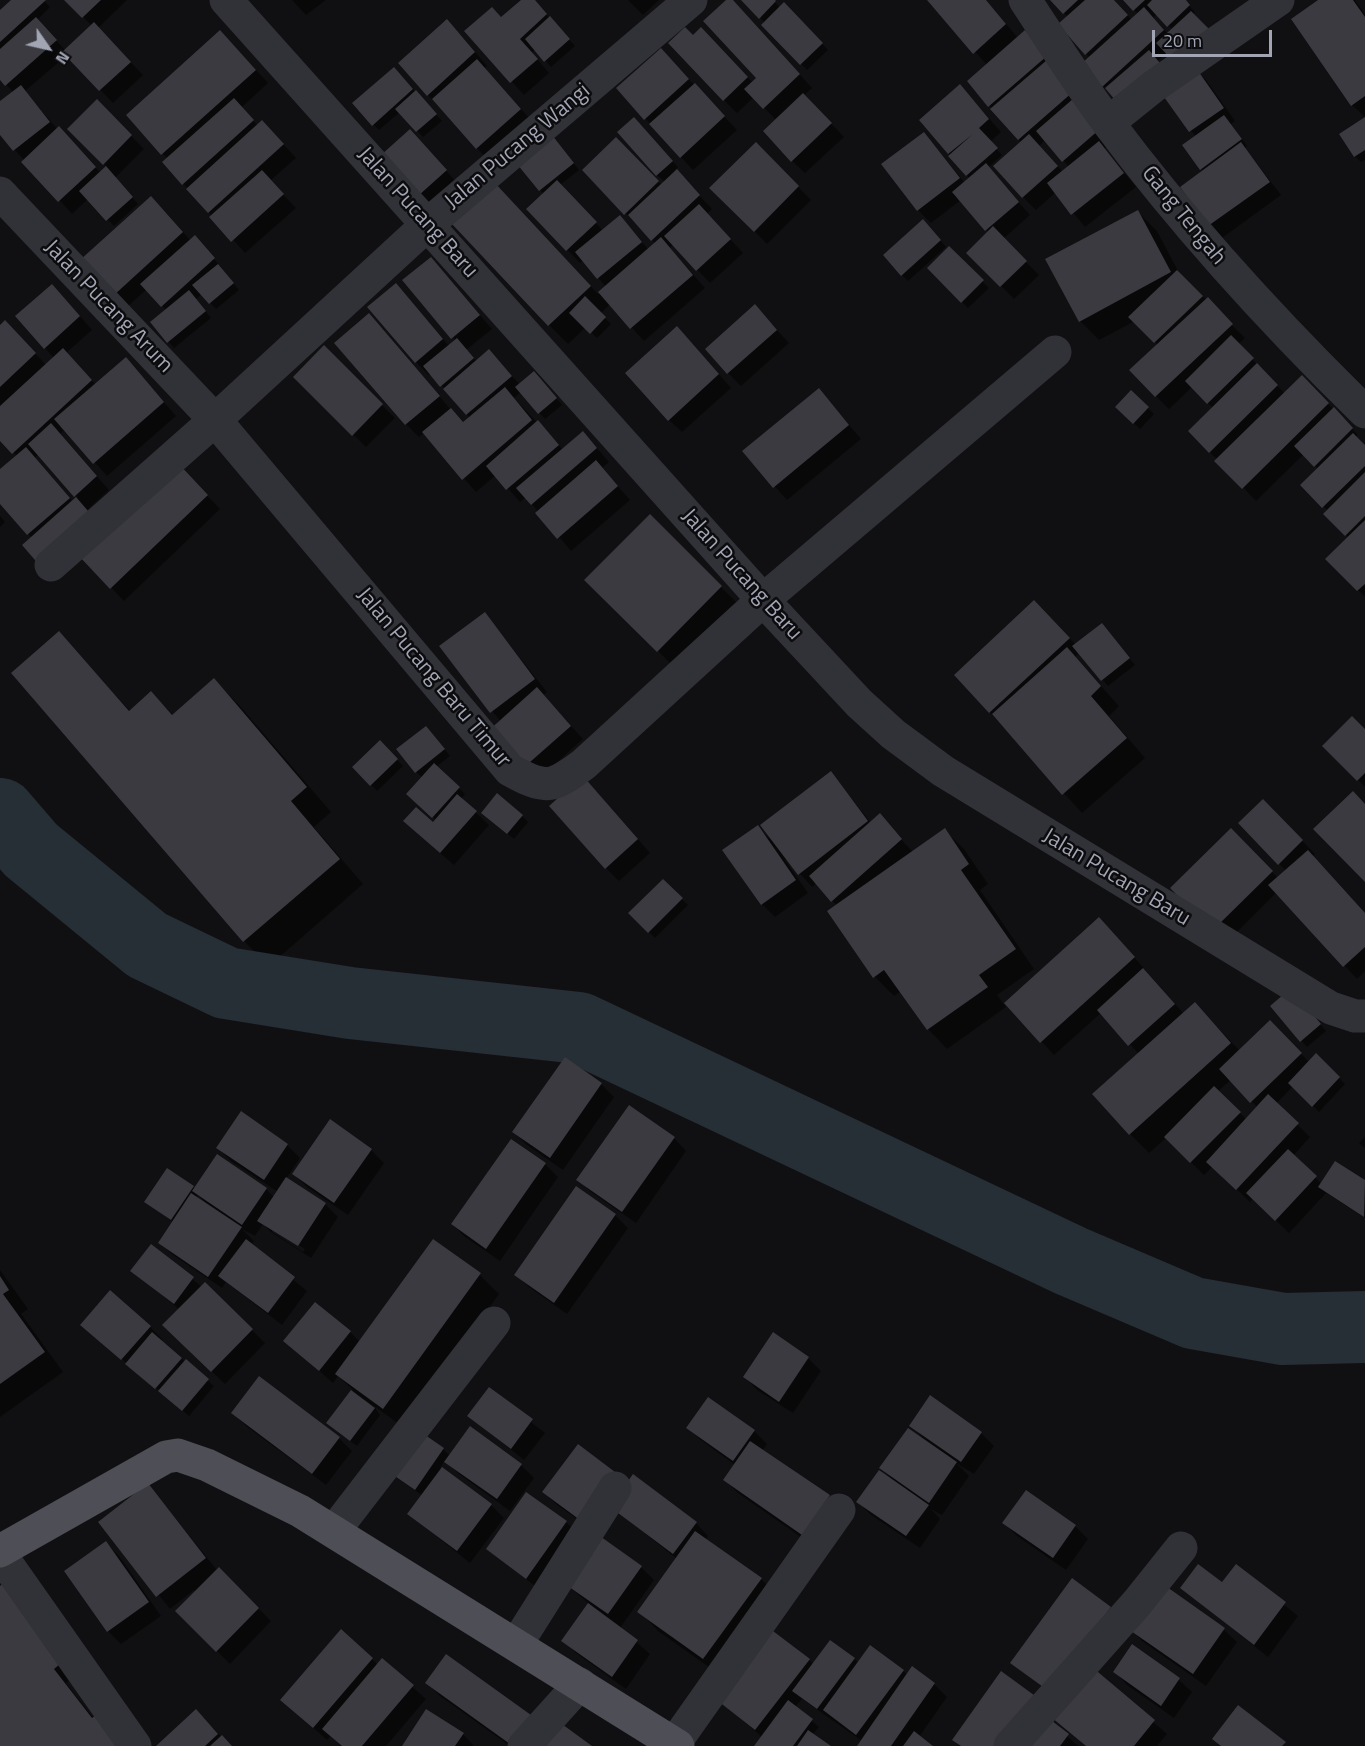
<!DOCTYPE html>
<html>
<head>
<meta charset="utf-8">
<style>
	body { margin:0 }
	#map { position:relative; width:1365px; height:1746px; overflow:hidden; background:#101012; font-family:"Titillium Web",sans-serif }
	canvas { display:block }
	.north { position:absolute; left:18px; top:18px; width:60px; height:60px; -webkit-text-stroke:4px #0c0b0d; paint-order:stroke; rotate:124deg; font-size:16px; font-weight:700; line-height:24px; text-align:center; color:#a1a5b4 }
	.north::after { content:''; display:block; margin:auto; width:21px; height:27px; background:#a1a5b4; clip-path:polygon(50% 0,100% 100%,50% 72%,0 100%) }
	.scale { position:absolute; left:1152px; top:30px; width:120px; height:27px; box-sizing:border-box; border:3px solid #a1a5b4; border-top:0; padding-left:8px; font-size:18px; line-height:21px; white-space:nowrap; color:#a1a5b4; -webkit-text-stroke:4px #0c0b0d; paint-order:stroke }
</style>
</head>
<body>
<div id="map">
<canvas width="1365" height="1746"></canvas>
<div class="north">N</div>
<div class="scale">20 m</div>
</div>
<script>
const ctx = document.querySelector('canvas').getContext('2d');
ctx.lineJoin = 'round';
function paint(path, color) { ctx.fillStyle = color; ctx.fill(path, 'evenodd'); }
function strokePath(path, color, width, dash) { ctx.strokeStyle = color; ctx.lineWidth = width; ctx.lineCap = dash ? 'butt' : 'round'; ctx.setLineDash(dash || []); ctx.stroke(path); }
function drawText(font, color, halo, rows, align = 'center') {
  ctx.font = font + ' "Titillium Web",sans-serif'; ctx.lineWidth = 5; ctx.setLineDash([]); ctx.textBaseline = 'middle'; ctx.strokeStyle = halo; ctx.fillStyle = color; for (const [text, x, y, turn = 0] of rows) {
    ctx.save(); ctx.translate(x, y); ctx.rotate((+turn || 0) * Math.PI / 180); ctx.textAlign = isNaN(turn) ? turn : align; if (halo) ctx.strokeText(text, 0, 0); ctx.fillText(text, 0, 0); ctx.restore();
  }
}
paint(new Path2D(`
	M13,0H43L50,7L37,20L66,51L92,26L66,0H127L98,28L143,75L113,103L67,55L25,91L57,129L101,173L107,167L69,129L97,101L144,149L115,178L138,204L114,226L88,199L72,214L0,133V103L14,93L0,78V12Z
	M292,0H326L306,15Z
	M524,0H533L575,46L551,67L535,49L532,53L549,73L524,95L466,31L502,19Z
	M628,0H659L643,15Z
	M728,0L742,11L812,88L804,95L844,137L805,173L792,161L776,120L754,97L737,113L724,100L693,37L714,42L753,83L758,78Z
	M743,0H773L780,8L784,4L828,50L807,70L763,25L765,23Z
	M929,0H986L1018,38L1025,32L1111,143L1105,149L1136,187L1085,227L1056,192L1036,210L1023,197L1022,143L969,81L987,65ZM1045,140L1069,167L1063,172L1039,146Z
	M1052,0H1114L1132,20L1138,14L1125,0H1184L1195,12L1167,52L1117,100L1103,86L1090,58L1060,24L1068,17ZM1157,14L1173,30L1168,34L1153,18Z
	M1320,0H1355L1365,14V117L1352,105Z
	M460,34L487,66L484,68L533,122L489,161L428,95Z
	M233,45L268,83L241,108L258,126L275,135L296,158L270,181L296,208L245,253L164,162L168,159L128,116Z
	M661,50L737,130L693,170L645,118Z
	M1193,67L1206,80L1235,121L1231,124L1247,146L1245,148L1281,195L1222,238L1209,225L1204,172L1201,169L1196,137L1161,90Z
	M400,75L442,121L423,137L400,112L379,130L373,124Z
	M960,86L1001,132L990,142L1002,155L988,168L1030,215L1003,239L1039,275L1014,299L968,253L989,232L961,200L931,223L918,210L924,134L965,183L970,179L921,120Z
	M1365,119V160L1361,162L1355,156Z
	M640,125L678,167L675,170L712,209L707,214L743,253L710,283L673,244L670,248L705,288L644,341L610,304L600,314L611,324L597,338L586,327L568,344L549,325L513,203L598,294L606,287L583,260L580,263L528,209L544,194L540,190L558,143L579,170L560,185L603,231L620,217L649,250L656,244L584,171L616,139L662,185L665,182L657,175Z
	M423,144L458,184L432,208L419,195Z
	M756,144L811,200L767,244L711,188Z
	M164,210L190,240L207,250L239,290L216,309L202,294L196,299L211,318L174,348L152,322L166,310L147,289L127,307L114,294Z
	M1138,212L1157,231L1179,273L1245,338L1238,344L1285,394L1302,377L1358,435L1355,437L1365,447V597L1327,559L1349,538L1325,514L1328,511L1302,485L1318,469L1304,454L1256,501L1190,431L1213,408L1192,387L1169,409L1156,396L1158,345L1135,321L1099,340L1080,321Z
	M929,227L946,247L908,281L902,275Z
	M949,248L989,288L968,308L929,268Z
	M431,259L492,329L466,350L477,362L489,351L520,385L540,379L562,405L545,419L521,392L514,398L563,450L595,446L609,462L602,468L630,500L571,551L526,497L520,502L496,475L476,492L424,433L419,437L406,424L382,328L451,410L464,423L470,418L431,373L429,375L416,362L396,285L449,346L455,341Z
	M65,299L92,330L66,353L96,385L126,359L176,416L107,476L65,429L60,434L109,490L87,510L106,531L189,477L220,509L124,601L81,556L32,538L0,502V471L17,456L0,438V327L18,335L46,365L54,358L45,348ZM39,454L78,498L73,502L35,458Z
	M755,307L789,343L741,386L728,373Z
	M690,341L731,388L682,432L669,420Z
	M324,348L395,418L366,447L295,377Z
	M819,390L861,439L787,500L744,452Z
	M1131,392L1154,414L1140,429L1117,407Z
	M0,516L5,522L0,527Z
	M650,516L740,606L677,670L587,580Z
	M485,614L547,692L543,695L583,739L535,782L501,722L441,647Z
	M1047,615L1076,645L1108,631L1135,665L1108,686L1080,653L1075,657L1119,706L1109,716L1145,758L1082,813L956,675Z
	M59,633L130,711L151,693L173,715L214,680L239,705L331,812L314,827L363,884L269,966L244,941L14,673Z
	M1365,731V787L1324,746Z
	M432,734L450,756L436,767L465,794L461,799L489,825L454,865L418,834L436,820L408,794L423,778L416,772Z
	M380,742L403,766L377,791L354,767Z
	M831,773L871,823L889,827L913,852L944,830L964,849L988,884L980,890L1034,969L997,995L1006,1007L947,1049L928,1029L901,991L894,996L875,977L837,906L817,883L812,887L787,859L785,860L808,893L775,917L762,904L757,827L769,838Z
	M596,791L650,853L619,881L606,868Z
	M1263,801L1315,854L1313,857L1365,914V971L1357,979L1277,892L1226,943L1172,888L1231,830L1278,878L1286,871L1240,823Z
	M522,816L528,822L514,839L489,819Z
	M663,881L688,905L655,938L630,913Z
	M1112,932L1184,1014L1195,1004L1240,1051L1283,1035L1309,1062L1316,1055L1345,1084L1319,1112L1293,1086L1276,1104L1310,1137L1293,1156L1322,1184L1336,1163L1365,1182V1218L1326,1193L1289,1233L1253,1198L1250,1202L1213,1166L1204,1175L1166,1138L1149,1153L1130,1134L1139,1054L1101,1013L1054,1055L1006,1003ZM1231,1080L1258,1108L1247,1120L1218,1091Z
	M1296,996L1326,1031L1307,1047L1272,1006Z
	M601,1084L614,1097L563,1170L527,1145L514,1132Z
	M1365,1137V1148L1359,1143Z
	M674,1138L686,1151L636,1223L591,1192L578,1179Z
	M287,1145L300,1158L286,1179L325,1204L338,1217L311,1258L272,1233L263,1224L255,1236L242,1229L254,1241L251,1245L307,1291L282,1325L226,1282L222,1288L173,1255L160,1243L173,1222L146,1202L193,1187L195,1190L266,1189L274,1197L278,1192L231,1161L218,1148ZM198,1195L206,1203L205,1204L196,1198ZM272,1228L305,1249L303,1252L272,1232Z
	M371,1150L384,1163L348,1215L307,1187L294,1174Z
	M545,1164L558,1177L500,1261L465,1237L452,1224Z
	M615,1215L628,1228L567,1314L529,1287L516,1275Z
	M151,1246L202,1287L205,1284L265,1343L225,1384L177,1338L180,1310L132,1270Z
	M0,1270L28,1309L21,1314L63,1372L0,1417Z
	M480,1275L499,1294L403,1427L374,1406L380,1415L357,1446L334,1429L328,1423L353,1390L338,1376L333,1383L285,1341L350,1332L360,1342Z
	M82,1325L150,1327L163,1340L161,1342L214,1386L189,1416Z
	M773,1334L808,1358L821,1371L793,1413L757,1390L745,1377Z
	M489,1389L545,1433L524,1460L469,1416Z
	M708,1399L754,1431L767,1444L762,1451L829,1496L842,1509L815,1547L738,1493L725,1480L735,1465L701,1440L688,1428Z
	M233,1413L339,1438L352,1451L326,1485L246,1426Z
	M911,1425L981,1433L994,1446L974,1474L956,1463L969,1476L942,1515L931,1509L940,1519L920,1548L871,1515L858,1502L891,1478L881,1468L923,1438Z
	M443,1449L450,1456L521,1465L534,1478L510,1511L459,1474L445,1460L440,1468L491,1505L504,1518L470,1563L409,1514L423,1496L394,1476Z
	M148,1485L217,1570L219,1569L271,1621L230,1664L177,1611L195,1592L194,1590L170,1609L100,1522Z
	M544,1492L696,1523L708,1536L706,1540L761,1579L780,1598L723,1677L658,1631L639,1611L677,1559L612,1507L594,1531L557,1505Z
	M527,1494L566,1522L579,1535L540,1590L488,1549Z
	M1004,1523L1075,1526L1088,1539L1066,1570L1017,1536Z
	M106,1543L119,1556L161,1616L121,1644L108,1631Z
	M1236,1566L1298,1616L1268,1657L1182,1588L1222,1584Z
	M641,1567L654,1580L620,1628L650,1654L626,1689L576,1653L563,1640L589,1604L564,1582Z
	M1072,1580L1110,1608L1092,1669L1167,1734L1157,1746H1086L1053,1717L1064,1704L1012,1663Z
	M1161,1584L1224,1630L1237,1642L1206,1686L1142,1641L1130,1628Z
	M0,1588L78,1673L66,1683L94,1719L114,1726L0,1746Z
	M1132,1647L1179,1680L1192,1692L1174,1718L1127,1685L1115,1672Z
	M372,1659L378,1665L382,1660L426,1699L386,1746H341L331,1736L327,1740L282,1700Z
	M854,1659L859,1663L903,1671L908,1675L934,1684L947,1697L919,1737L931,1746H859L862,1741L802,1699L795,1707L819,1727L812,1735L828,1746H757L762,1737L720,1701L809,1660L813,1664Z
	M427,1683L530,1746H510L440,1696Z
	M1046,1718L1078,1746H960L954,1740Z
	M209,1724L231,1746H158Z
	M463,1734L474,1746H404Z`), '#0007');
strokePath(new Path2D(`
	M0,814L31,850L147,945L226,983L350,1003L579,1028L1071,1261L1193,1313L1283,1329L1365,1327`), '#262e36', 72);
paint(new Path2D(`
	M11,0H46L0,42V10Z
	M64,0H101L82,18Z
	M521,0H535L547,14L520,39L538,59L510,83L464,31L492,7L501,17Z
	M726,0H733L800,74L763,109L744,89L756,78L703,21Z
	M741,0H775L776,1L759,19Z
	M927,0H986L1006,24L973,54Z
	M1050,0H1078L1063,14Z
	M1085,0H1114L1128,15L1085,55L1058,24Z
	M1123,0H1145L1133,11Z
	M1152,0H1186L1190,5L1167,27L1147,5Z
	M1318,0H1353L1365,17V96L1351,106L1291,19Z
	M784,2L823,43L800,65L761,25Z
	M1144,7L1164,30L1102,87L1081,64Z
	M1191,11L1209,29L1174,62L1156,43Z
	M550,16L570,39L544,62L525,39Z
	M36,17L57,40L5,86L0,80V49Z
	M447,19L475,52L427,96L398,63Z
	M94,22L131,62L99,91L62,52Z
	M685,27L693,35L701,27L748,77L723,101L668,43Z
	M220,30L256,70L161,155L126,115Z
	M1025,30L1047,56L988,107L967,81Z
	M661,48L689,79L644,120L616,88Z
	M1149,50L1165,69L1121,107L1105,88Z
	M477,59L521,109L476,149L432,99Z
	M1047,60L1074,91L1018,140L990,109Z
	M1194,65L1224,108L1189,132L1159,90Z
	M394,67L413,89L372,126L352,103Z
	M695,83L725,116L680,158L649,124Z
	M960,84L989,119L979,128L998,148L966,176L948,156L973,134L948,154L919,120Z
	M21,85L50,122L13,151L0,135V101Z
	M416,90L437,114L416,132L395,109Z
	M803,93L832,123L791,162L763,131Z
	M234,98L254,120L182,185L162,162Z
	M1074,98L1100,129L1062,162L1036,131Z
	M97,99L132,135L103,165L67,129Z
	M1224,115L1242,139L1200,170L1182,145Z
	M634,117L673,161L656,176L617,132Z
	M1365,117V150L1354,157L1339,134Z
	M262,120L284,144L208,213L186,189Z
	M59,126L96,167L58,202L21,162Z
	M410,129L447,170L418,196L381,155Z
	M924,132L960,178L917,211L881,164Z
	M1029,134L1058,166L1022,198L993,166Z
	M552,135L574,163L539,191L517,164Z
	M616,137L659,181L624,215L582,170Z
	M1099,141L1124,173L1071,215L1047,183Z
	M756,142L799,186L754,232L709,188Z
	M1241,142L1270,182L1208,226L1180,187Z
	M986,163L1019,202L985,231L952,192Z
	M106,166L133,197L106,221L79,191Z
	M677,169L700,195L651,241L628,215Z
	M262,170L284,194L231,242L209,217Z
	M557,180L597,222L566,251L526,209Z
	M494,182L591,286L548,326L451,223Z
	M151,196L183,232L113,296L80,260Z
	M699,204L731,239L696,271L664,236Z
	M1138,210L1171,272L1079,322L1045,259Z
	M620,215L642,242L597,279L575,252Z
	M923,219L941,240L901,276L883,255Z
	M993,226L1027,261L1000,287L966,253Z
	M195,235L215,258L161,307L140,284Z
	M661,237L693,275L630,329L598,292Z
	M949,246L984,280L961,303L927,268Z
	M431,257L480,315L451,339L402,280Z
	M218,264L234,283L209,304L192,285Z
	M1177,270L1203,296L1154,343L1128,317Z
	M396,283L443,339L415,363L367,307Z
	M52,284L80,316L44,349L15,316Z
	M189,290L206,311L167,343L150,322Z
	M585,296L606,317L590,334L569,313Z
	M1208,297L1233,324L1155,397L1129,370Z
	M755,304L777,330L727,374L705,349Z
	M369,313L440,396L405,425L334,343Z
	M5,320L36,353L0,387V325Z
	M677,326L719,374L668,421L625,373Z
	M1231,335L1254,358L1207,404L1185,381Z
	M457,338L474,358L440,387L423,366Z
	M324,345L383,404L352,436L293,377Z
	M63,348L92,380L12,454L0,441V406Z
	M489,349L512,376L466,415L443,389Z
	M126,357L164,402L93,464L54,419Z
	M1257,363L1278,385L1209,453L1188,431Z
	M534,371L557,398L538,414L515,387Z
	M1302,375L1329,403L1242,489L1214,461Z
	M505,387L532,420L462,480L422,432L451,408L463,422Z
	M819,388L849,425L773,488L742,451Z
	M1131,390L1149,407L1133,424L1115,407Z
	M1334,407L1353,428L1314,467L1294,446Z
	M538,420L559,445L506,490L486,466Z
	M51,423L97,476L74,497L28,444Z
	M583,431L597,448L531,505L516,488Z
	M1353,433L1365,445V466L1322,508L1300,485Z
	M26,447L70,498L27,535L0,504V469Z
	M596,460L618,486L557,539L535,513Z
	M177,462L208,495L110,589L78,555Z
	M1365,472V516L1345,536L1323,514Z
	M76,497L95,519L41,567L22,545Z
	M650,514L722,586L657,652L584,580Z
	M1365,520V584L1357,591L1325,559Z
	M1034,600L1070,638L989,713L954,675Z
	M485,612L535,679L490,713L439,646Z
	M1102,623L1130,658L1101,681L1072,646Z
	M59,631L129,711L151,691L172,715L214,678L307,787L291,801L340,859L243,942L11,673Z
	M1067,647L1101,686L1091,696L1127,738L1062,795L992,714Z
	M537,687L571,726L521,770L487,732Z
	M1352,716L1365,729V773L1357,781L1322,746Z
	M426,726L445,749L415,773L396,749Z
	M380,740L398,759L370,786L352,767Z
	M434,763L460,787L432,818L406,794Z
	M831,771L868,821L798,875L760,825Z
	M583,776L638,839L605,869L549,806Z
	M1353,791L1365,804V882L1313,829Z
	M497,793L523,815L507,834L481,813Z
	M457,794L477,811L440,853L403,821L416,807L433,822Z
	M1263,799L1303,840L1278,865L1238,823Z
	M880,813L902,839L831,902L809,876Z
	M758,825L796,880L761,905L722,850Z
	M945,828L969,864L961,870L1016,949L979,975L988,987L927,1030L884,970L873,978L827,911Z
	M1231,828L1273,871L1212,931L1170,888Z
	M1308,850L1365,913V947L1343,967L1268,885Z
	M663,879L683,898L648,933L628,913Z
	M1099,917L1135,957L1040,1043L1004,1003Z
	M1143,968L1175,1004L1128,1046L1097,1010Z
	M1291,988L1321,1024L1300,1042L1270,1006Z
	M1195,1002L1231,1043L1129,1135L1092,1094Z
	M1270,1020L1302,1053L1250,1103L1219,1069Z
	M1316,1053L1340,1077L1312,1107L1288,1083Z
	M565,1057L602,1083L550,1158L512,1132Z
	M1214,1086L1241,1112L1190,1163L1164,1137Z
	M1268,1094L1299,1123L1236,1190L1206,1162Z
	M629,1105L675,1137L622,1212L576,1180Z
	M241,1111L288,1144L264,1180L216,1148Z
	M330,1119L372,1149L334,1203L292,1174Z
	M511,1139L546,1163L486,1249L451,1224Z
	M1288,1149L1317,1176L1275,1221L1246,1193Z
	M217,1154L267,1188L242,1225L192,1191Z
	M1335,1161L1365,1180L1364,1217L1318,1187Z
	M167,1168L194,1186L171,1220L144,1202Z
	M286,1177L326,1203L298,1246L257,1221Z
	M576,1186L616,1214L554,1303L514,1275Z
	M191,1193L242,1227L208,1277L158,1243Z
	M246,1239L295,1277L268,1313L218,1276Z
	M433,1239L481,1273L383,1409L335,1374Z
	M151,1244L194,1277L174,1304L130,1271Z
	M0,1276L9,1290L3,1294L45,1352L0,1384Z
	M205,1282L253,1329L211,1372L162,1325Z
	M110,1290L151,1326L121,1360L80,1325Z
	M315,1302L351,1331L319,1371L283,1341Z
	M152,1332L182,1358L155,1389L125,1364Z
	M773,1332L809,1357L779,1402L743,1377Z
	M186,1359L209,1379L182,1411L158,1391Z
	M259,1376L340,1437L312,1474L231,1413Z
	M489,1387L533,1419L511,1449L467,1416Z
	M351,1390L375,1408L350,1441L326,1423Z
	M930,1395L982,1432L961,1462L909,1426Z
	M708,1397L755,1430L733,1461L686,1428Z
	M470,1426L522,1464L497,1499L444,1462Z
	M415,1428L444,1448L415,1490L386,1470Z
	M908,1428L957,1462L929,1503L879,1468Z
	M750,1441L830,1495L802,1535L723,1480Z
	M578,1444L615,1472L580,1520L542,1492Z
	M442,1467L492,1504L457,1551L407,1514Z
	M879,1470L929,1505L906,1536L856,1502Z
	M633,1474L697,1522L673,1554L610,1507Z
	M148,1483L206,1558L156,1597L98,1522Z
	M1026,1490L1076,1525L1053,1558L1002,1523Z
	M526,1492L567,1521L526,1579L486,1549Z
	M695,1531L762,1578L703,1659L637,1612Z
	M597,1534L642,1566L608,1614L562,1582Z
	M106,1541L149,1602L107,1632L64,1571Z
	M1198,1564L1222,1582L1236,1564L1286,1602L1254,1645L1180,1588Z
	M219,1567L259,1608L216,1652L175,1611Z
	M1072,1578L1111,1607L1050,1692L1010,1663Z
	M5,1582L66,1659L54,1669L92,1718L101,1711L129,1746H0V1586Z
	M1160,1582L1225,1628L1193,1674L1128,1629Z
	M588,1603L638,1640L612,1677L561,1641Z
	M341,1629L373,1658L313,1728L280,1700Z
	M773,1631L810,1659L755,1730L718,1701Z
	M830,1640L855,1658L817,1709L792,1691Z
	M1132,1644L1180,1678L1161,1706L1113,1672Z
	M870,1645L904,1670L856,1735L823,1710Z
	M446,1654L531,1715L510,1744L425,1683Z
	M382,1658L414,1685L362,1746H342L322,1729Z
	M912,1666L935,1683L891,1746H857Z
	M1092,1667L1155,1720L1134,1746H1086L1051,1717Z
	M1001,1671L1038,1698L1005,1746H961L952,1740Z
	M788,1700L813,1719L793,1746H754Z
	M1238,1705L1286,1742L1282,1746H1221L1212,1739Z
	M196,1709L218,1734L205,1746H156Z
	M426,1709L464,1733L455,1746H402Z
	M1043,1714L1069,1734L1060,1746H1017Z
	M555,1719L592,1746H536Z
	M808,1730L831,1746H797Z
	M914,1731L933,1746H903Z
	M222,1735L232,1746H210Z`), '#3a3a40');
strokePath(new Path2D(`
	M226,0L763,600L859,703L893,734L943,771L1331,1008L1355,1016H1365
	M1025,0C1052,41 1079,84 1109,124C1186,227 1273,322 1365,412
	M1108,123L1154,86L1278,0
	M0,193L215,420L510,770C546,790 552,788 584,764L763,600L1055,352
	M51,565L215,420L428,224L691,0
	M334,1531L494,1323
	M0,1554L135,1746
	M516,1645L615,1488
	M674,1744L839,1510
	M524,1746L580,1684
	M1010,1746L1137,1603L1181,1548`), '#313237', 33);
strokePath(new Path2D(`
	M0,1551L166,1457L178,1455L207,1465L300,1511L678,1746`), '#4d4e56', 33);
drawText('22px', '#a1a5b4', '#0c0b0d', [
	["Jalan Pucang Wangi",518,147,-40],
	["Jalan Pucang Baru",417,213,48],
	["Gang Tengah",1183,216,51],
	["Jalan Pucang Arum",108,307,46],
	["Jalan Pucang Baru",741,575,48],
	["Jalan Pucang Baru Timur",433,678,50],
	["Jalan Pucang Baru",1116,878,31]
]);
</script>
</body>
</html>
